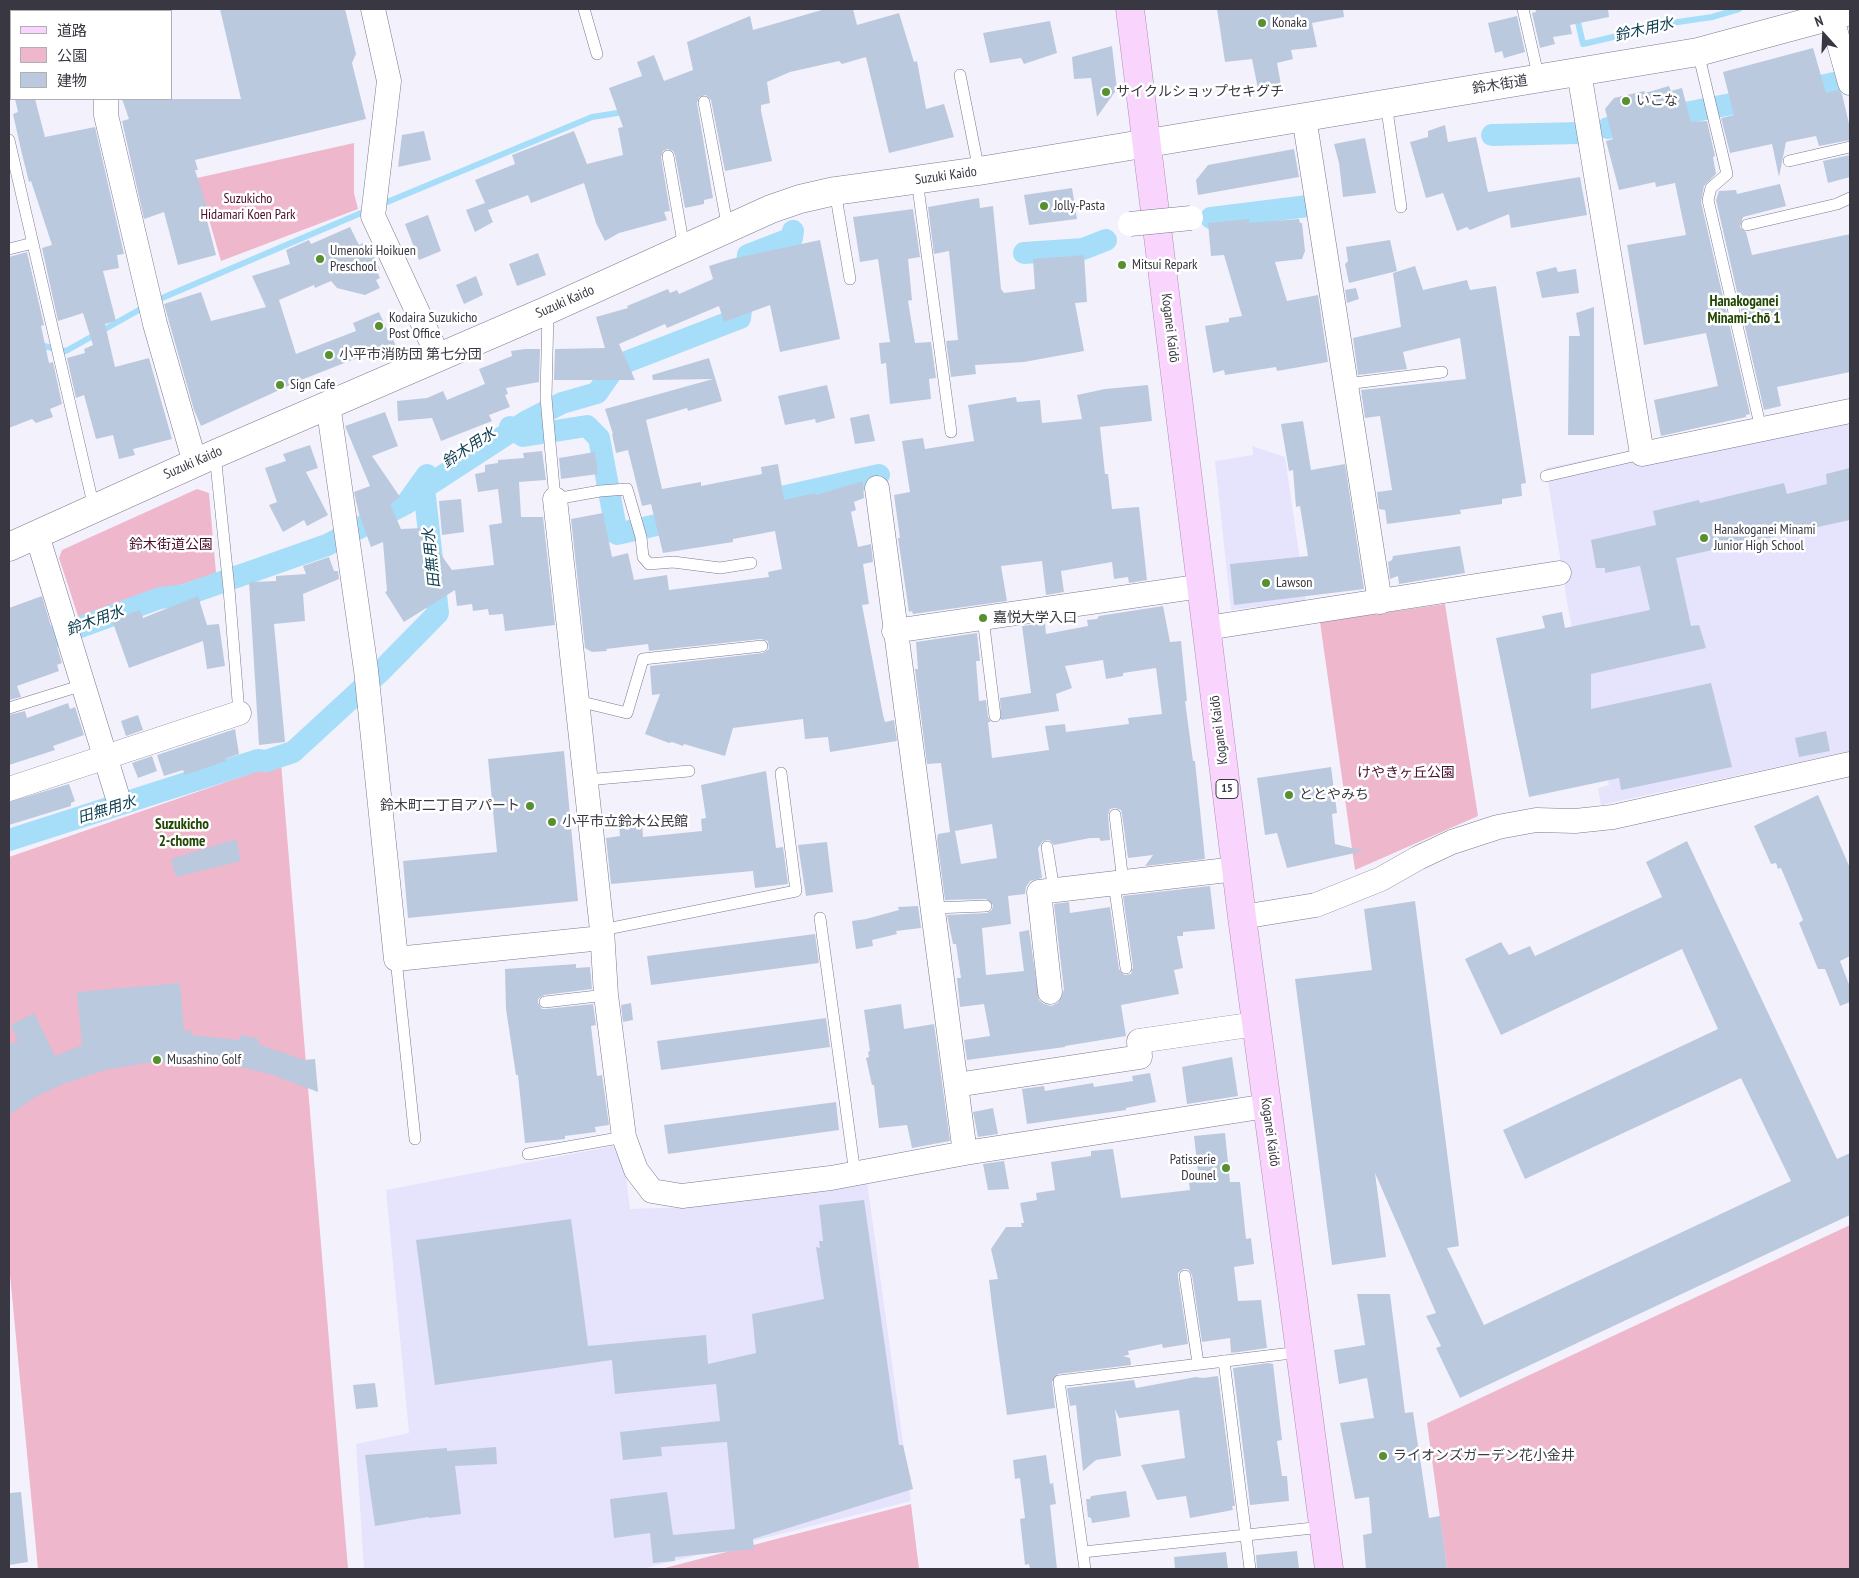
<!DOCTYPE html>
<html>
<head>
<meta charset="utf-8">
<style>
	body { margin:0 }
	#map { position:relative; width:1859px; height:1578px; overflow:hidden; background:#f3f2fc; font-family:"PT Sans Narrow","Noto Sans JP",sans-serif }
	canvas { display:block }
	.frame { position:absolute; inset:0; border:10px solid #393842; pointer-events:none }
	.legend { position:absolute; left:10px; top:10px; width:162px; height:90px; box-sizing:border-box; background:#fff; border:1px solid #b0afb3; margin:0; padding:6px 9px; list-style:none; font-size:15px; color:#393842 }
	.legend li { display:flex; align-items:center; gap:10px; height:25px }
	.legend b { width:25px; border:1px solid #b0afb3 }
	.north { position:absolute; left:1799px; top:10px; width:50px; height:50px; -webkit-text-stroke:4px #fff; paint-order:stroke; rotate:340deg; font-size:14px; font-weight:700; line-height:20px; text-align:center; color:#393842 }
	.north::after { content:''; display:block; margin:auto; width:18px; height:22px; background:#393842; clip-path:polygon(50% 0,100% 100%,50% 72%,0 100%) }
</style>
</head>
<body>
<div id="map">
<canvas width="1859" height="1578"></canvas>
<div class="frame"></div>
<ul class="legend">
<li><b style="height:6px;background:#f9d4fd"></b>道路</li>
<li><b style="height:14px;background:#eeb7cc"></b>公園</li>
<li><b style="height:14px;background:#bbc9df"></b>建物</li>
</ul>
<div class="north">N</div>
</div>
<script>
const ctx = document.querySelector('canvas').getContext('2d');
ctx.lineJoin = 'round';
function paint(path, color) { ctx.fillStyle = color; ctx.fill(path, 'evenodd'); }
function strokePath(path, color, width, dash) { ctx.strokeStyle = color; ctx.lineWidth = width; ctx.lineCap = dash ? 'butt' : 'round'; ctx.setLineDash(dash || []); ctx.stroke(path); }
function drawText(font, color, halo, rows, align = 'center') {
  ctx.font = font + ' "PT Sans Narrow","Noto Sans JP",sans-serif'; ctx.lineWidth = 5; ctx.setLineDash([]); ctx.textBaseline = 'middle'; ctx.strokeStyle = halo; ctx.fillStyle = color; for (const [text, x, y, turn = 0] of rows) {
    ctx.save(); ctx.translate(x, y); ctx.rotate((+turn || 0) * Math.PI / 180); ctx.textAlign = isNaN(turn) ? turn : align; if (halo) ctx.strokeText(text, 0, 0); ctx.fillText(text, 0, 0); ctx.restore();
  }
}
paint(new Path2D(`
	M1850,406V751L1601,805L1598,788L1609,785L1605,762L1599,763L1568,608L1546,468Z
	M1252,446L1285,457L1306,601L1231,610L1215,461L1253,455Z
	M613,1146L625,1170L630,1209L689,1207L867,1181L911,1501L642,1569H364L356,1444L409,1433L386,1190Z`), '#e6e3fd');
paint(new Path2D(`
	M354,143V193L358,209L221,261L197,178Z
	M197,489L209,493L216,573L79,619L59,558L62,550Z
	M1445,604L1478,816L1355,870L1320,622Z
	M281,763L348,1569H38L9,1264V857Z
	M1850,1225V1569H1447L1427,1423Z
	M911,1504L919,1569H661Z`), '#eeb7cc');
strokePath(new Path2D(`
	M1575,9L1583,44L1678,22L1712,17L1739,9
	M380,205L592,117L624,112
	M155,301L368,210
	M39,348L44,346L66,351L146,306`), '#a6def9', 6);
strokePath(new Path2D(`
	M1793,92L1839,82
	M1608,128L1762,98
	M1492,135L1580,133
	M1211,218L1308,206
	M1024,253L1083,249L1106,240
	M510,427L523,436L587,426L599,438L617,534L687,518
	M755,503L879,475
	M9,653L160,598L185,595L327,545L407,503L427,475
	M9,840L258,760L266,761L293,752L381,671L438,613L424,488L527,421L562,403L597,393L616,366L740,318L748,255L792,238L793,231`), '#a6def9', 22);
paint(new Path2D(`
	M220,9H345L356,54L352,63L366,119L195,160L198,170H195L207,208L204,209L216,255L178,265L164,212L144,219L122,121L129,119L122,99H241Z
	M825,9H853L857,25L899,13L914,62L917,61L926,109L944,104L954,137L889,153L866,57L842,64L839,61L790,72L767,82L770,103L761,105V111L772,161L725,171L711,100L706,95L699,97L697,103L713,198L704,200V204L685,208L675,155L673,151L667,149L663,151L661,157L670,211L664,212L667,220L619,233L605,241L596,223L584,183L531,203L528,195L488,210L493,222L475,232L466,210L485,203L475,180L515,164L512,155L574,131L587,164L623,155L618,128L623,127L609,88L642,76L637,62L654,55L664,81L693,70L687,42L750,16L753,30Z
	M1217,9H1343L1344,17L1312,23L1317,47L1291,50L1293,59L1277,63L1282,90L1259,94L1252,59L1225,62Z
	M1535,9H1608L1609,17L1570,25L1572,34L1553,37L1555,44L1540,48L1532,13L1536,12Z
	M1517,16L1525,52L1504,58L1502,51L1495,53L1488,23Z
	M1050,21L1057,53L1024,64L1021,58L990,63L983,33Z
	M1112,46L1117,89L1097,117L1091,78L1074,79L1072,57Z
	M1813,48L1826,93L1838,90L1842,94L1850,128V140L1819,146L1816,136L1786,142L1779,177L1772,144L1730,153L1721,118L1734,115L1723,72Z
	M1669,86L1671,91L1682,88L1691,122L1707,121L1715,156L1713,157L1716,174L1704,186L1701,202L1750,414L1746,415V417L1661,436L1654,400L1718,386L1706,333L1644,345L1627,245L1686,235L1675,183L1656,187L1655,182L1619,190L1606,141L1613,139L1605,109L1614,98L1644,91L1645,93Z
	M15,99H35L45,137L95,127L124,254L117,255L119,268L103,271L116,321L105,324L115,367L149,358L172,439L133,449L135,455L119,459L113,435L96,439L84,395L76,398L67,358L85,353L84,349L93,345L83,313L58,321L42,248L52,245L31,181L29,182L22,154L13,114L18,112Z
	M1445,125L1448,142L1476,137L1488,192L1580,177L1587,215L1511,228L1509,214L1470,230L1467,227L1457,231L1443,193L1426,198L1410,142L1428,137V131Z
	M424,131L431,160L398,167L402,135Z
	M1365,138L1376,193L1343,197L1339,163L1334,144Z
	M1294,149L1299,177L1198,195L1196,180L1208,165Z
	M1850,155V177L1828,183L1823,161Z
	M1780,184L1786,206L1743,217L1740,227L1746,232L1752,255L1850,234V372L1777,387L1781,406L1764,410L1716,200L1719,191L1736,190L1737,194Z
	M1072,188L1077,219L1029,225L1024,195Z
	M979,198L980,208L993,206L1001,289L1004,293L1035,289L1033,259L1084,255L1087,302L1075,303L1084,351L1024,362L975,365L976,374L951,377L946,341L958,340L949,251L934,254L928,207Z
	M913,209L920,257L908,259L912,300L908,301L915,343L931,342L936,378L929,379L931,399L890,404L886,363L881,364L879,343L890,342L878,259L860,262L853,217Z
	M428,215L441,251L419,260L405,224Z
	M1249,219V223L1299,219L1300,223H1302L1305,251L1302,259L1275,262L1287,301L1318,295L1328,362L1277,371L1276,367L1225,375L1224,370L1213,373L1205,326L1229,322V318L1242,316L1224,255L1211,256L1208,223Z
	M350,227L359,245L363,243L367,252L371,250L380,270L377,271L380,278L376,280L380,288L365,295L337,288L331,281L315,288L314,285L279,300L296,354L356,331L353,323L379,312L388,332L390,331L398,352L374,362L370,353L301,380L201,426L194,410L164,304L201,292L211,321L266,307L252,276L290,264L286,250L309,240L311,244Z
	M820,240L840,339L780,352L770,305L724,322L719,306L667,328L665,324L619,344L635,380H554L555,349L605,348L596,317L628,308L627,306L668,289L670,293L677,290L679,294L713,279L709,266L731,259Z
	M1390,240L1397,271L1349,283L1345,264L1348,261L1346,247Z
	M27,252L44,325L41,326L49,363L53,362L62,404L50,409L53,417L36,423L32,419L9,428V257Z
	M538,253L546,275L517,286L509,264Z
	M1415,266L1423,290L1467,280L1470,290L1496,286L1526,483L1521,484L1522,496L1502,499V504L1460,510L1461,514L1387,524L1385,510L1379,509L1377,492L1392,490L1380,416L1365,418L1361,390L1466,379L1460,338L1403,352L1407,369L1358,375L1353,338L1401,327L1393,273Z
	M1556,267L1558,272L1576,269L1579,293L1542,298L1536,272Z
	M476,276L483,295L464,304L456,285Z
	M1356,288L1359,299L1347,303L1345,290Z
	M1594,307V435H1568L1569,336H1580L1576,313Z
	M525,349H540L539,382L506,388L508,394L505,395L510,407L489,415L492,421L441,441L432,418L398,421L397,401L427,398L443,391L447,400L485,384L479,369L512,356L511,351Z
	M709,358L722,401L688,411L687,408L646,420L662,489L701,482V486L762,474L761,467L778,464L784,500L815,493L816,495L863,481L864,498L854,502L856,510L851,512L858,547L871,544L873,562L863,564L869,604L862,605L883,715L885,722L894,720L897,741L830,752L828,737L805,739L803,719L733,728L725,756L684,744L683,746L672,742L669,743L645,734L660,694L652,695L650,666L763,653L769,649L768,641L761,639L649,651L648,644L606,649L607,651L592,652L585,648L571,519L603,513L612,557L628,553L634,580L667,575L669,590L769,577L768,572L782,569L775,531L733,539V542L663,553L651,504L642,506L628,450L616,453L612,434H613L605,409L713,379L653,380L652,375Z
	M827,385L835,418L816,423L815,419L785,425L778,396Z
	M1148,385L1152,421L1100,427L1105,474H1108L1112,509L1139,507L1147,580L1129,583L1128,577L1114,579L1112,562L1061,571L1064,592L1046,595L1042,561L1001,566L1007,601L913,614L912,611L909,612L898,538H900L894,495L910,492L902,441L923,438L925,449L974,441L968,405L1016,397L1017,402L1040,400L1042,423L1082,419L1077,395L1105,389Z
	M385,412L398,446L372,456L400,497L390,504L401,529L422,528L452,570L494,565L489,525L502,523L498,489L478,492L475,474L485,472V465L498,463V460L524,458L523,453L542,451L546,480L519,482L521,517H543L555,625L505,631L503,614L489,615L488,609L473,611L472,604L457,606L455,590L404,622L385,592L387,591L383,542L371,547L359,514L354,492L370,486L345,426Z
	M869,414L875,441L855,444L850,418Z
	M1303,421L1311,470L1345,464L1364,589L1234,605L1230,564L1308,556L1300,506L1296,507L1293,470L1289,471L1281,424Z
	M310,445L318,468L306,472L328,515L307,526L304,520L283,532L269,505L277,502L265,468L286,461L283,454Z
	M595,452L598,474L561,479L559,458Z
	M1850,468V520L1676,558L1691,626L1699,625L1706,648L1591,674V709L1711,683L1732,767L1621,790L1619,778L1529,797L1496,638L1545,628L1542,616L1562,612L1565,628L1650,610L1640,566L1605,573V568H1596L1591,540L1656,525L1653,511L1699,500L1700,503L1784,483L1787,494L1827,484L1826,474Z
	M461,499L464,532L442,535L439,501Z
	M1460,546L1465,573L1399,584L1398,576L1390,579L1388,562L1392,560L1393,556Z
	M329,557L334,571H338L339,579L303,594L305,621L274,624L285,742L259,745L249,582L276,581V576L306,574L303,566Z
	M42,596L62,663L57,665L59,671L17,686L21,697L9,700V608Z
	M198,596L207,625L219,624L225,666L207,669L203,641L129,668L112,620L140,610L143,618Z
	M1163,606L1170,642L1181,641L1187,701H1185L1193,761H1195L1205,859L1145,866L1153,855L1128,858L1122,814L1121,810L1115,808L1110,809L1108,815L1110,840L1101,841L1099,838H1090L1054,845L1049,840L1043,841L1038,848L1042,878L1030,881L1026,887L1025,894L1008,896L1011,924L982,928L986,975L1024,971L1019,932L1029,930L1039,1000L1044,1004L1051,1006L1058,1003L1064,990L1054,904L1069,902L1070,913L1110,907L1119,969L1124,975L1131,974L1133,967L1123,896L1210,886L1215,929L1183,932V936H1177L1183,968L1174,970L1179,994L1121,1005L1126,1036L1065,1046V1047L967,1060L964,1040L990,1036L984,1004L960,1007L957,978H961L956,944H953L947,915L987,913L992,910L993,905L986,899L945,900L937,839L938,834L950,832L941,763L927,764L915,669H918L916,642L977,633L980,661H976L979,701L986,700L988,717L991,722H988L992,758L1049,750L1045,726L1065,724L1066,732L1129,724L1128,718L1162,714L1156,668L1123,673V676L1106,679L1103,660L1065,666L1072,688L1056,694L1059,711L1001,720L1000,698L1031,693L1022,626L1045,623L1046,634L1088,626L1087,620L1097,619L1099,616ZM992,824L997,858L961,864L955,831Z
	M68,703L70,709L75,707L84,735L53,746L55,750L9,765V715L25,711L27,718Z
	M138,715L143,730L126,736L121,721Z
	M235,729L239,754L225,759L226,761L185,775L183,770L164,776L157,755Z
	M1826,731L1830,751L1799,757L1795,738Z
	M564,751L578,901L408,918L403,861L497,852L488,759Z
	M152,756L157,771L138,778L132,763Z
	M1331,767L1337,813L1332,814L1335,844L1364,851L1287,868L1277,833L1265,835L1257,778Z
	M766,771L776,848L783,847L788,884L755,888L753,871L611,884L606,838L620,836L619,824L642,822L643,837L702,831L701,819L706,818L701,785Z
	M69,784L75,801L71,803V806L9,825V802Z
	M1818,795L1850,868V956L1840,961L1850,987V1002L1840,1006L1825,969H1818L1799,923L1803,920L1781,868L1778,869L1776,863L1771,864L1754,826Z
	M236,839L241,861L176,877L171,859Z
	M1687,841L1837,1159L1850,1153V1215L1460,1398L1436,1348L1441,1346L1426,1316L1436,1313L1375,1173L1386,1257L1332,1265L1295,979L1372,970L1364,909L1415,901L1459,1246L1447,1248L1484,1325L1791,1181L1741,1078L1525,1179L1503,1130L1718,1029L1682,949L1501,1035L1465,959L1501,942L1509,955L1530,946L1535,956L1662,897L1646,862Z
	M827,842L833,892L806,896L798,845Z
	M918,906L921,928L896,931L897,934L872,940L873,946L856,949L852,921L866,919L899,910L898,907Z
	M815,934L819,963L651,985L647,956Z
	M576,964V968L590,967L592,989L544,995L538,999V1003L542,1009H546L593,1004L596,1025L591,1026L597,1076L602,1075L609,1125L595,1127L596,1132L565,1136V1139L525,1143L518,1075H516L506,1009L505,969Z
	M180,983L184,1031L191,1030V1035L239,1040L241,1035L260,1039L258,1044L304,1060L315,1059L318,1092L270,1074L232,1065L203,1060L152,1062L105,1070L63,1084L37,1096L9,1115V1045L18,1041L11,1025L34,1013L55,1056L82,1045L77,992Z
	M631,1003L633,1020L623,1022L621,1005Z
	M901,1004L904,1029L934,1024L950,1141L912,1148L907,1125L879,1128L874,1085H872L866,1058L869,1057L868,1052L870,1051L864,1010Z
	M826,1018L830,1047L661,1070L657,1041Z
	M1232,1057L1238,1096L1187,1104L1182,1067Z
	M1150,1073L1156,1102L1126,1108V1110L1027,1124L1022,1089L1044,1086L1045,1091L1093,1083L1094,1087L1133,1081L1132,1076Z
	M836,1102L839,1130L668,1154L664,1125Z
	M993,1108L998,1134L978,1137L973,1112Z
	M1225,1133L1230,1182H1240L1246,1239L1251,1238L1254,1264L1234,1267L1238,1301L1261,1300L1267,1348L1231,1353L1230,1338L1202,1342L1192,1275L1188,1269H1183L1178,1273V1277L1188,1344L1163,1348L1162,1344L1128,1351L1129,1355L1123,1356L1130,1358L1131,1365L1058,1374L1052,1382L1055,1408L1007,1415L992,1306L989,1280L998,1279L991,1249L1006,1227H1022L1021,1223H1024L1020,1203L1037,1200L1036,1193L1055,1190L1051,1162L1091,1156V1151L1113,1149L1121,1198L1190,1190L1189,1183L1199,1180L1194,1136Z
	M1004,1161L1009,1189L988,1190L983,1164Z
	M864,1200L899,1445H903L913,1489L753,1539L754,1549L675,1557V1561L653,1563L650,1533L614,1538L610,1499L667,1492L673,1535L735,1529L727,1442L661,1447L662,1456L623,1460L620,1432L720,1421L716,1384L615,1394L612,1360L435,1385L416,1240L571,1219L588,1346L706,1335L708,1364L756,1353L752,1314L824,1299L816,1247L820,1248L819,1241H823L819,1205Z
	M1357,1294H1390L1405,1413L1413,1412L1429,1518L1440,1516L1447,1569H1366L1363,1535L1372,1533L1369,1497L1355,1499L1340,1423L1374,1418L1367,1378L1339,1384L1334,1350L1365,1345Z
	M1268,1363L1273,1364L1282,1440L1277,1441L1282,1476H1287L1289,1501L1250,1505L1233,1368Z
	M1218,1376L1235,1506H1232L1233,1510L1190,1518L1186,1496L1157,1500L1141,1465L1185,1458L1179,1410L1119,1418L1115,1409L1121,1456L1096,1460L1083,1471L1076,1405L1070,1406L1067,1388L1134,1380L1136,1388L1196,1377L1203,1378Z
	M375,1383L378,1407L356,1409L353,1385Z
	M496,1447L497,1464L455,1466L461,1514L429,1518L428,1517L375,1526L365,1455L447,1448V1451Z
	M1046,1455L1050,1484L1053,1483L1056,1504L1050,1505L1057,1569H1030L1029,1564L1025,1565L1020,1519L1025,1518L1020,1478L1015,1479L1013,1460Z
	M1126,1491L1130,1517L1092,1523L1091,1518L1088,1517L1086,1499H1090L1091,1496Z
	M21,1492L28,1562L9,1565V1493Z
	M1297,1551L1299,1569H1257L1256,1555Z
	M1226,1552L1228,1569H1175L1174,1557Z`), '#bbc9df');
const lane = new Path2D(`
	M584,9L597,54
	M1523,9L1539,79
	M1698,52L1727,174L1711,188L1708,200L1761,429
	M960,75L979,171
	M704,102L728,229
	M1386,103L1401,207
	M9,140L94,508
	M668,156L684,248
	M1789,161L1850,147
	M917,180L951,432
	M835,191L850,279
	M1747,225L1837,204L1850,198
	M9,249L33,243
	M548,311L546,398L555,499L600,491L627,489L641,537L643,557L649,564L673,562L720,568L751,563
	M1346,384L1442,372
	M215,454L229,589L239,713
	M1546,476L1642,454
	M983,618L995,716
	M578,701L627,713L643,659L762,646
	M9,708L83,685
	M586,780L689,771
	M1115,815L1123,882
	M1047,847L1054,890
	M1114,883L1126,968
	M933,908L986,906
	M820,918L855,1174
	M602,930L796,891L781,773
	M396,959L415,1139
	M545,1002L606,995
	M528,1154L624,1137
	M1185,1276L1198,1363
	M1224,1361L1250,1569
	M1083,1552L1323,1527
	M1085,1569L1059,1381L1300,1352`);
const street = new Path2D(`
	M93,9L94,11
	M373,9L389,81L373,216L438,356
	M1831,15L1850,83
	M1579,72L1642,454L1850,411
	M106,99V115L155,324L195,463
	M1304,117L1380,602
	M328,404L366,670L396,959L602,938
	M877,488L965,1153
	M555,499L602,930L606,995L624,1137L636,1170L652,1191L682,1196L831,1178L965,1153L1267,1106
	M37,535L117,795
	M1207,628L1559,573
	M894,631L1202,586
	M9,789L239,713
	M1242,917L1316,905L1381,879L1418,858L1452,842L1498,827L1536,820L1575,821L1613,817L1850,764
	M1050,992L1039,892L1236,869
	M956,1085L1140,1057L1139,1041L1256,1024`);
const secondary = new Path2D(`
	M9,547L215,454L548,310L771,209L800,199L835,191L979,171L1698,52L1850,11`);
const primary = new Path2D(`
	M1130,9L1242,917L1329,1569`);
strokePath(lane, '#7c7990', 12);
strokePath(street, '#7c7990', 25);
strokePath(secondary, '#7c7990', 29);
strokePath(primary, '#b38bbb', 29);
strokePath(lane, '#fff', 11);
strokePath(street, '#fff', 24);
strokePath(secondary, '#fff', 28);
strokePath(primary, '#f9d4fd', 28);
const streetBridge = new Path2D(`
	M1130,224L1191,218`);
strokePath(streetBridge, '#7c7990', 25, []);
strokePath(streetBridge, '#fff', 24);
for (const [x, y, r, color] of [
	[1262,23,5,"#57902e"],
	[1106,92,5,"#57902e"],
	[1626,101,5,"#57902e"],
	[1044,206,5,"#57902e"],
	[320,259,5,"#57902e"],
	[1122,265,5,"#57902e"],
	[379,326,5,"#57902e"],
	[329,355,5,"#57902e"],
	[280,385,5,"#57902e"],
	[1704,538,5,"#57902e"],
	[1266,583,5,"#57902e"],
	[983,618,5,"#57902e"],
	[1289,795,5,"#57902e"],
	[530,806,5,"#57902e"],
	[552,822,5,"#57902e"],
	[157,1060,5,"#57902e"],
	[1226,1168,5,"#57902e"],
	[1383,1456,5,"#57902e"]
]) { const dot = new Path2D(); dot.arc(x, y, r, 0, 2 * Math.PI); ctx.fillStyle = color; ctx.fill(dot); strokePath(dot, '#fff', 2); }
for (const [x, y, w] of [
	[1227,789,22]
]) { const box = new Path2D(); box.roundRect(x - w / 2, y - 9.5, w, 19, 4); ctx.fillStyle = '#fff'; ctx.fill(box); strokePath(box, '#393842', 1); }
drawText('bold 12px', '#393842', null, [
	["15",1227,789]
]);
drawText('14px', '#393842', '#fff', [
	["Konaka",1272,23],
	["サイクルショップセキグチ",1116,92],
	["いこな",1636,101],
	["Jolly-Pasta",1054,206],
	["Umenoki Hoikuen",330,251],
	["Preschool",330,267],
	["Mitsui Repark",1132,265],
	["Kodaira Suzukicho",389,318],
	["Post Office",389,334],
	["小平市消防団 第七分団",339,355],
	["Sign Cafe",290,385],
	["Hanakoganei Minami",1714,530],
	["Junior High School",1714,546],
	["Lawson",1276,583],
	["嘉悦大学入口",993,618],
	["ととやみち",1299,795],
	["鈴木町二丁目アパート",520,806,"right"],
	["小平市立鈴木公民館",562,822],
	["Musashino Golf",167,1060],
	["Patisserie",1216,1160,"right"],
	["Dounel",1216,1176,"right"],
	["ライオンズガーデン花小金井",1393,1456]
], 'left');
drawText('14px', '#393842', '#fff', [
	["鈴木街道",1500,85,-9],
	["Suzuki Kaido",946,176,-8],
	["Suzuki Kaido",565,302,-24],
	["Koganei Kaidō",1170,328,83],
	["Suzuki Kaido",193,463,-24],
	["Koganei Kaidō",1219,730,-97],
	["Koganei Kaidō",1270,1132,82]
]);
drawText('14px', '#4b0c2d', '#fff', [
	["Suzukicho",248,199],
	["Hidamari Koen Park",248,215],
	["鈴木街道公園",171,545],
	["けやきヶ丘公園",1406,773]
]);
drawText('italic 15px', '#104053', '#fff', [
	["鈴木用水",1644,30,-13],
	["鈴木用水",469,448,-33],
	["田無用水",432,558,-96],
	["鈴木用水",95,621,-20],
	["田無用水",107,810,-17]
]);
drawText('bold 15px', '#224603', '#fff', [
	["Hanakoganei",1744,302],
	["Minami-chō 1",1744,319],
	["Suzukicho",182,825],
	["2-chome",182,842]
]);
</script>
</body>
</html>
